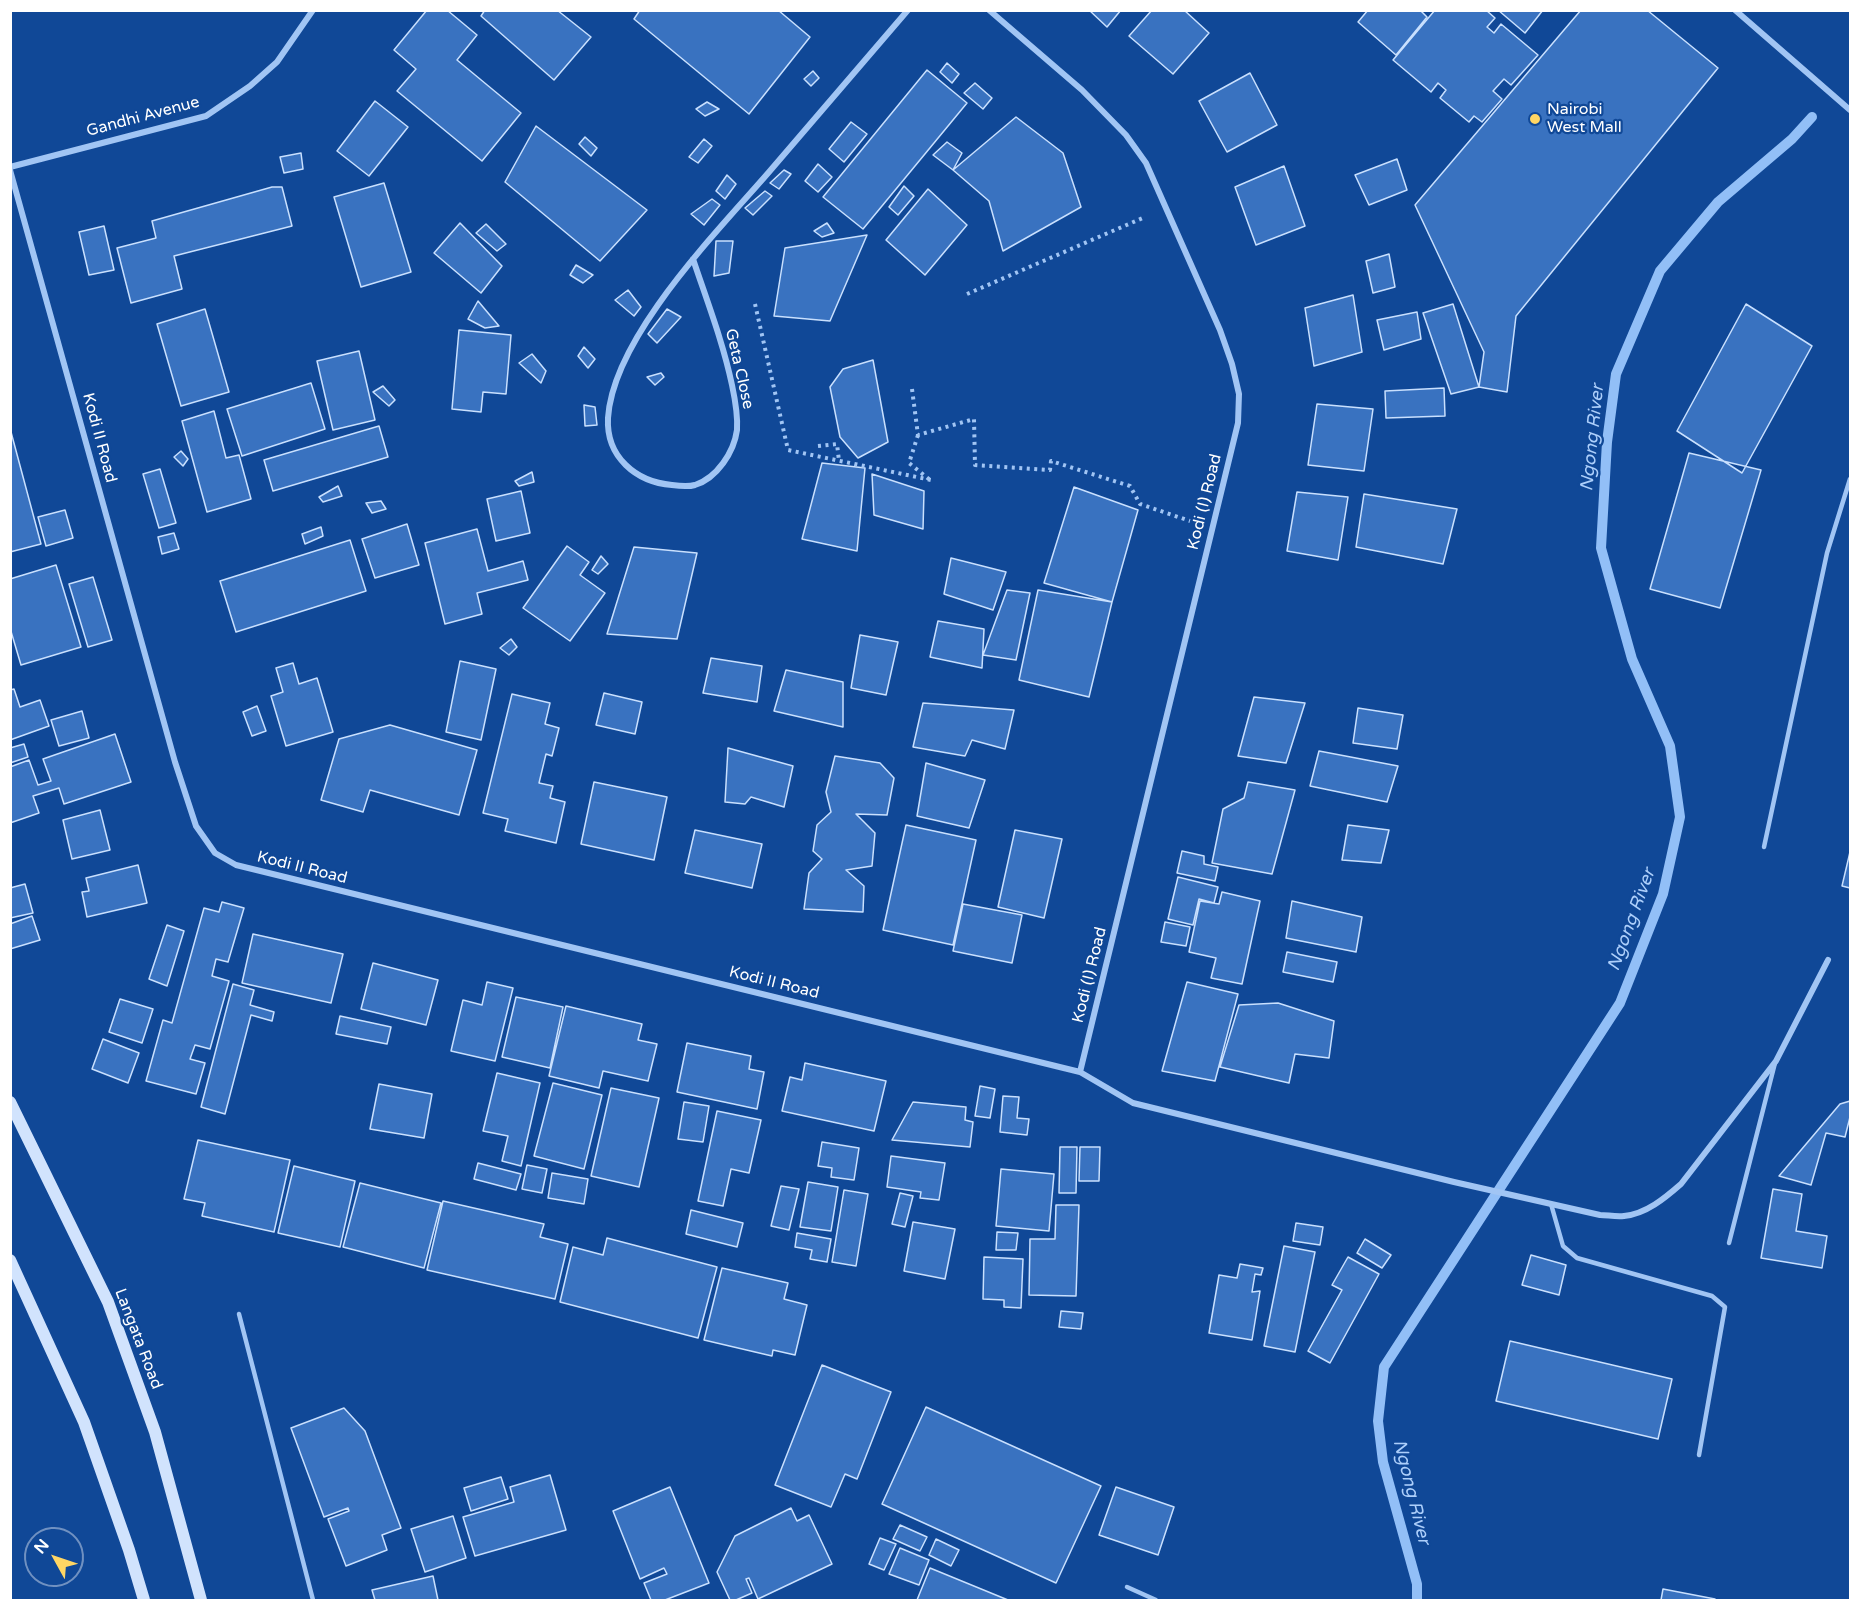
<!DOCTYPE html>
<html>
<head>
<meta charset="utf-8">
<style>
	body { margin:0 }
	#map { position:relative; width:1861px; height:1611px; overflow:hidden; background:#104897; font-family:"Varela Round",sans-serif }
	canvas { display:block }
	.frame { position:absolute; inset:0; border:12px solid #fff; pointer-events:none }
	.north { position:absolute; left:24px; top:1527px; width:60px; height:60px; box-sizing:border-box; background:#104897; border:2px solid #7091c1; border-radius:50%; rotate:310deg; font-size:16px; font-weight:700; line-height:24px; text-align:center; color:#fff }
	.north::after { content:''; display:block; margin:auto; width:21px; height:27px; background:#ffd664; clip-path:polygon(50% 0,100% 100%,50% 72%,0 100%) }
</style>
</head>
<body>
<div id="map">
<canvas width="1861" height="1611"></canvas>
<div class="frame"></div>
<div class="north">N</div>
</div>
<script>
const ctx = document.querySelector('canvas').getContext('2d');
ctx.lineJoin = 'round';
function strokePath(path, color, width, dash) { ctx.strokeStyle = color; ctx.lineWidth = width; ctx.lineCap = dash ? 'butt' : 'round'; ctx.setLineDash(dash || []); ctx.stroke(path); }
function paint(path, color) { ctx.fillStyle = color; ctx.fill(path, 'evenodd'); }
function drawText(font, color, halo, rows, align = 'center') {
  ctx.font = font + ' "Varela Round",sans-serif'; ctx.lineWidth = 4.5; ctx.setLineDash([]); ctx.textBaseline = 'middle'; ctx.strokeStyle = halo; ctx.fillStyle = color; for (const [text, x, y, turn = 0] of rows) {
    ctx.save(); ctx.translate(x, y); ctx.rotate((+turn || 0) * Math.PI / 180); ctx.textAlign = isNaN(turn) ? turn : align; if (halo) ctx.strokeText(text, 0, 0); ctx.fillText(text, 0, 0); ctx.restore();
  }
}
strokePath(new Path2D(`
	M1417,1600V1584L1383,1462L1378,1421L1384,1367L1620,1003L1663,894L1680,817L1670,746L1632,659L1601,548L1607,442L1616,374L1660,271L1718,202L1792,139L1812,117`), '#92bff7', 10);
const building = new Path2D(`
	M427,10H447L477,35L457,60L521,113L482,161L397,91L416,69L394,50Z
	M485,10H557L591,37L554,80L481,16Z
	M640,10H778L810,37L749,114L634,19Z
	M1089,10H1121L1107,27Z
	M1152,10H1184L1209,33L1173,74L1129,36Z
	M1368,10H1420L1427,17L1396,55L1358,22Z
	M1435,10H1486L1495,18L1487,27L1494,33L1501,24L1538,55L1511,85L1504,79L1493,91L1502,99L1482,122L1474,116L1469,122L1440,98L1446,90L1438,83L1431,92L1393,60Z
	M1498,10H1543L1525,33Z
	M1581,10H1647L1718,68L1516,316L1507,392L1479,387L1484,352L1415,205Z
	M947,63L959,74L952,83L940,72Z
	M927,70L967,103L863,229L823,197Z
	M813,71L819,78L811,86L804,79Z
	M1250,73L1277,125L1227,152L1199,101Z
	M975,83L992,98L983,109L964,93Z
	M375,101L408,127L369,176L337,151Z
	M707,102L719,109L705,116L696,109Z
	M1016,117L1063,153L1081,207L1003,251L989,201L953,170Z
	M851,122L867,134L844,162L829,149Z
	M536,126L647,210L600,261L505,182Z
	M585,137L597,148L591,156L579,144Z
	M704,139L712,146L698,163L689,157Z
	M947,142L962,153L953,170L933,155Z
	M301,153L303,169L284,173L280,157Z
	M1397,159L1407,190L1369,205L1355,175Z
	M818,164L832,177L818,192L805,181Z
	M1284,166L1305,226L1256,245L1235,187Z
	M784,170L791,174L779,189L770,183Z
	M727,175L736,184L725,199L716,191Z
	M384,183L411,272L361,287L334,197Z
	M904,186L914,196L898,215L889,207Z
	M272,187H282L292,226L174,256L182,289L131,303L117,248L156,238L152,221Z
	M928,189L967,225L925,275L886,240Z
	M765,191L772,196L753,215L745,208Z
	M712,199L720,205L704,225L691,214Z
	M460,223L502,266L481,293L434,253Z
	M827,223L834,233L822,237L814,231Z
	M486,224L506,244L497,251L476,233Z
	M104,226L114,270L89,275L79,232Z
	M867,235L830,321L774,316L785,248Z
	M716,241H733L729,273L714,276Z
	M1389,254L1395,287L1373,293L1366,261Z
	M576,265L593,275L583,283L570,275Z
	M628,290L641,307L634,316L615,300Z
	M1353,295L1362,352L1314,366L1305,308Z
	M478,301L499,326L485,328L468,319Z
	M1453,304L1479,387L1451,394L1423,313Z
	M1746,304L1812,346L1742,473L1677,431Z
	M205,309L229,392L181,406L157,324Z
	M667,309L681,317L657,343L648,334Z
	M1417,312L1421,339L1384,350L1377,320Z
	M459,330L511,335L506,394L483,392L481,412L452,409Z
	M584,347L595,359L588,368L578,356Z
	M359,351L375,420L333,430L317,361Z
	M532,354L546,371L541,383L519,363Z
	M873,360L888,442L858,458L840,437L830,387L843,369Z
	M661,373L664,377L655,385L647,377Z
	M311,383L325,429L242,456L227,409Z
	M383,386L395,400L389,406L373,392Z
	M1444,388L1445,416L1386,418L1385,391Z
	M1317,404L1373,409L1364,471L1308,465Z
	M584,405L595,407L597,425L585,426Z
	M214,411L226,458L239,455L251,499L207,512L182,421Z
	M379,426L388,457L273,491L264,460Z
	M11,432L41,544L10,552V433Z
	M181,451L188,459L183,466L174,457Z
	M1689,453L1761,470L1720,608L1650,589Z
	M822,463L865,468L857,551L802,539Z
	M160,469L176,523L159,528L143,474Z
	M532,472L534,482L519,486L515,481Z
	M872,474L924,491L923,529L874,515Z
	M338,486L342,496L323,502L319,497Z
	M1074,487L1138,510L1112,602L1044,583Z
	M521,491L530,533L496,541L487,499Z
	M1297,492L1348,497L1338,560L1287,551Z
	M1364,494L1457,509L1443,564L1356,547Z
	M381,501L386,509L372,513L366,503Z
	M65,510L73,538L46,546L38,517Z
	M407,524L419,565L375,578L362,539Z
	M321,527L323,536L305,544L302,534Z
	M477,529L488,571L523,561L528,580L477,593L482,614L445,624L425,543Z
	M174,533L179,549L162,554L158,537Z
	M350,540L366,591L236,632L220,581Z
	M567,546L589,562L580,575L605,593L570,641L523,608Z
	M634,547L697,553L677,639L607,634Z
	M601,556L608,564L598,574L592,570Z
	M951,558L1006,572L993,610L944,594Z
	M56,565L81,647L21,665L10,628V579Z
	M93,577L112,640L88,647L69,584Z
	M1007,590L1030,593L1016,660L983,655Z
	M1038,590L1112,602L1089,697L1019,680Z
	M938,621L984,629L982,668L930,657Z
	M860,635L898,642L886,695L851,688Z
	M511,639L517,647L509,655L500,648Z
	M711,658L762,666L757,702L703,693Z
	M460,661L496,669L481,740L446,732Z
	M293,663L299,684L317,678L333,732L286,746L271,696L283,692L276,668Z
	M786,670L843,682V727L774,711Z
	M14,689L20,707L40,700L49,726L10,740V690Z
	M604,693L642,702L635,734L596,725Z
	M512,694L550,703L545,724L559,728L552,756L546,754L539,783L553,786L550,798L565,802L556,843L505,831L508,819L483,813Z
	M1254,697L1305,703L1286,763L1238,756Z
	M923,703L1014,710L1005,749L972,740L965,756L913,747Z
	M257,706L266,731L252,736L243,712Z
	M1358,708L1403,715L1397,749L1353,743Z
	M82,711L89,738L59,746L51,720Z
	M390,725L477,750L459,815L370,790L363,812L321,800L339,739Z
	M115,734L131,782L64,804L59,788L33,796L39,813L10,823V767L29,760L38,785L51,781L43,759Z
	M24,744L28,757L10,763V748Z
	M728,748L793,766L784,807L751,797L745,804L725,802Z
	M1319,751L1398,766L1387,802L1310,786Z
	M835,756L880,763L894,778L887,815L856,814L875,833L872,866L846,870L864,886L863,912L804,909L809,873L822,859L813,851L817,825L831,812L826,792Z
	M926,763L985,780L969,828L917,816Z
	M594,782L667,797L654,860L581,844Z
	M1248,782L1295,790L1272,874L1212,863L1223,809L1244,798Z
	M100,810L110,850L72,859L63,820Z
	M906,825L976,840L953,945L883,930Z
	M1348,825L1389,830L1381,863L1342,860Z
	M695,830L762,844L752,888L685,873Z
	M1015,830L1062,839L1044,918L998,907Z
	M1182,851L1204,856V864L1218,867L1215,881L1177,873Z
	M1850,852V888L1842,886Z
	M138,865L147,903L87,917L82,892L89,891L86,878Z
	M1178,877L1218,887L1214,903L1199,899L1193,925L1168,919Z
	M25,884L33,913L10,918V888Z
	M1222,892L1260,901L1242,984L1211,978L1216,958L1189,952L1200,901L1219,904Z
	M1292,901L1362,917L1356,952L1286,938Z
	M222,902L244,908L228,962L216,959L212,976L229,981L210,1049L195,1045L190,1059L205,1063L196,1094L146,1081L163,1020L172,1023L204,908L219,912Z
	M963,904L1022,915L1012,963L953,951Z
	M32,916L40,940L10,949V924Z
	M1165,922L1190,927L1186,946L1161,942Z
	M167,925L184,931L167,986L149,979Z
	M253,934L343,954L331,1003L242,983Z
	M1287,952L1337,962L1333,982L1283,972Z
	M373,963L438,980L426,1025L361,1009Z
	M487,982L513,988L495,1061L451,1051L463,1000L482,1005Z
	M1187,982L1238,994L1215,1081L1162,1071Z
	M233,984L254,990L250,1005L274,1012L272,1021L251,1015L225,1114L201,1107Z
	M516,997L563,1007L550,1068L502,1057Z
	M120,999L153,1009L142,1043L109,1032Z
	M1278,1003L1334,1021L1329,1058L1295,1054L1289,1083L1220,1067L1239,1005Z
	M566,1006L642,1024L638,1040L657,1044L648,1081L603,1071L599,1088L549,1076Z
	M340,1016L391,1027L387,1044L336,1034Z
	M103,1039L139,1053L128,1083L92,1069Z
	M687,1043L751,1056L749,1069L764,1072L757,1109L677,1092Z
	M805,1063L886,1081L874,1131L782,1111L790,1077L802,1080Z
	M497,1073L540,1083L521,1166L502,1161L508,1136L483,1131Z
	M553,1083L602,1095L584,1169L534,1156Z
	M379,1084L432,1094L424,1138L370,1129Z
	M980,1086L995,1089L990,1118L975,1116Z
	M611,1088L659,1098L639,1187L591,1176Z
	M1003,1096L1019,1097L1017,1118L1029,1119L1027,1135L1000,1132Z
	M1850,1101V1117L1845,1137L1826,1133L1811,1185L1779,1176L1840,1104Z
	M684,1102L709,1106L703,1142L678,1139Z
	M913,1102L966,1107L965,1120L973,1122L970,1147L892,1140Z
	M717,1111L761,1120L749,1173L731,1169L723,1206L698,1201Z
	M198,1140L290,1160L274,1232L202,1216L205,1203L184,1199Z
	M822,1142L859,1148L854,1180L831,1177L832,1168L818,1166Z
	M1060,1147H1077L1076,1193H1059Z
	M1080,1147H1100L1099,1181H1079Z
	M891,1156L945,1163L939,1200L920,1198L921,1192L887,1187Z
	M478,1163L521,1174L516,1190L474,1179Z
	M527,1165L547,1169L542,1193L522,1189Z
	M294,1166L355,1181L340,1247L278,1233Z
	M1001,1169L1054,1174L1049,1231L996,1226Z
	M552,1173L588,1179L584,1204L548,1198Z
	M808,1182L838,1187L831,1231L800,1227Z
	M360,1183L441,1203L424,1268L343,1247Z
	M781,1186L799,1189L789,1230L771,1226Z
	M1773,1189L1802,1194L1796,1231L1827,1236L1822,1268L1761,1258Z
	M844,1190L868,1194L856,1266L832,1262Z
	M900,1193L913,1196L905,1227L892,1224Z
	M443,1201L544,1224L540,1237L568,1244L555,1299L427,1270Z
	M1056,1205H1079L1076,1296L1029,1295L1030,1239H1055Z
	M691,1210L743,1223L737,1247L686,1234Z
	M913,1222L955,1229L945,1279L904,1271Z
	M1296,1223L1323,1227L1320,1245L1293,1241Z
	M997,1232L1018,1233L1016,1250H996Z
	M797,1233L831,1239L827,1262L810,1259L812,1250L795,1247Z
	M607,1238L717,1267L698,1338L560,1302L573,1247L603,1255Z
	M1365,1239L1391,1255L1382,1268L1357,1253Z
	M1284,1246L1315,1252L1295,1352L1264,1346Z
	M1531,1255L1566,1265L1559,1295L1522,1285Z
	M984,1257L1023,1259L1021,1308L1004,1307V1300L983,1299Z
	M1348,1257L1379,1274L1330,1363L1308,1351L1342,1290L1332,1285Z
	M1240,1264L1263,1268L1261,1275L1255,1274L1252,1292L1260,1291L1252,1340L1209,1333L1219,1275L1237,1278Z
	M722,1268L788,1283L784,1299L807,1305L795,1355L773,1350L772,1356L704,1340Z
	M1061,1311L1083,1313L1081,1329L1059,1327Z
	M1510,1341L1672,1379L1658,1439L1496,1401Z
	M822,1365L891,1392L857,1479L845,1474L831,1507L775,1485Z
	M926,1407L1101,1486L1056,1583L882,1504Z
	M344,1408L365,1431L401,1528L382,1535L387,1550L346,1566L328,1519L349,1511L348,1508L324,1517L291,1428Z
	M550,1475L566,1530L475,1556L463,1517L514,1502L510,1487Z
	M501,1477L508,1499L471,1511L464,1488Z
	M670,1487L709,1583L665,1600H651L644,1583L667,1574L664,1568L640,1579L613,1511Z
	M1116,1487L1174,1507L1158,1555L1099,1535Z
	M791,1508L797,1521L809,1515L832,1564L758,1599L749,1578L746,1579L752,1593L736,1600H730L717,1572L735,1536Z
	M453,1516L466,1558L425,1572L411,1529Z
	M900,1525L927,1537L920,1551L893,1539Z
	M880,1538L896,1544L884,1570L869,1564Z
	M936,1539L959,1550L951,1566L929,1555Z
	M900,1548L929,1560L919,1585L889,1574Z
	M930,1568L1008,1600H917Z
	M433,1576L438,1600H375L372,1590Z
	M1663,1589L1715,1599V1600H1661Z`);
paint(building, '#3972c0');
strokePath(building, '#c9e0fe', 1.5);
strokePath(new Path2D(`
	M967,294L1145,217
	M755,304L788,450L931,480
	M912,389L918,435L974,419L975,465L1050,470L1051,461L1130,486L1140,504L1190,521
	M918,435L909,463L930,480
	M818,446L837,444L839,461`), '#a1c5f4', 4, [3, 4.5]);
strokePath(new Path2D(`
	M1764,847L1827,553L1850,479
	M1551,1204L1563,1246L1577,1258L1712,1296L1725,1307L1699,1455
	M1729,1243L1775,1063
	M239,1314L313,1600
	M1127,1587L1156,1600`), '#a1c5f4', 4.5);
strokePath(new Path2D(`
	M989,10L1082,90L1126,135L1146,163L1220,330L1232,364L1239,394L1238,423L1080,1072
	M1735,10L1850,110
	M10,167L206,116L250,86L277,62L313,10
	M10,170L175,762L196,826L215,853L236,865L1080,1072L1133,1103L1454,1182L1600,1215C1607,1215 1616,1217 1624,1216C1646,1214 1665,1198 1681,1184L1776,1061L1828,960
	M693,259C707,301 723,342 732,385C735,399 738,415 737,430C734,452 717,478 695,485C688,487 679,486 672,485C636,482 606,457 608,418C613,337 717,232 769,172C815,118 862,64 908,10`), '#a1c5f4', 6);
strokePath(new Path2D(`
	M10,1102L108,1302L155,1432L201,1600
	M10,1260L84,1422L129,1550L144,1600`), '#d1e3fd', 12);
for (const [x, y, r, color] of [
	[1535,119,6,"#ffd664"]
]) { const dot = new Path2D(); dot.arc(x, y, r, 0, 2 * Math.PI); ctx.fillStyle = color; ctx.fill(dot); strokePath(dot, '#104897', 2); }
drawText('16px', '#fff', '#104897', [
	["Nairobi",1547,110],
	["West Mall",1547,128]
], 'left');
drawText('16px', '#fff', '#104897', [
	["Gandhi Avenue",143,117,-15],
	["Geta Close",739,369,77],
	["Kodi II Road",99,438,75],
	["Kodi (I) Road",1205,502,-76],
	["Kodi II Road",302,868,14],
	["Kodi (I) Road",1090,975,-76],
	["Kodi II Road",774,983,14],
	["Langata Road",138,1339,69]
]);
drawText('italic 18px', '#adcffb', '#104897', [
	["Ngong River",1593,438,-84],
	["Ngong River",1632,920,-70],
	["Ngong River",1411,1492,76]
]);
</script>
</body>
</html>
